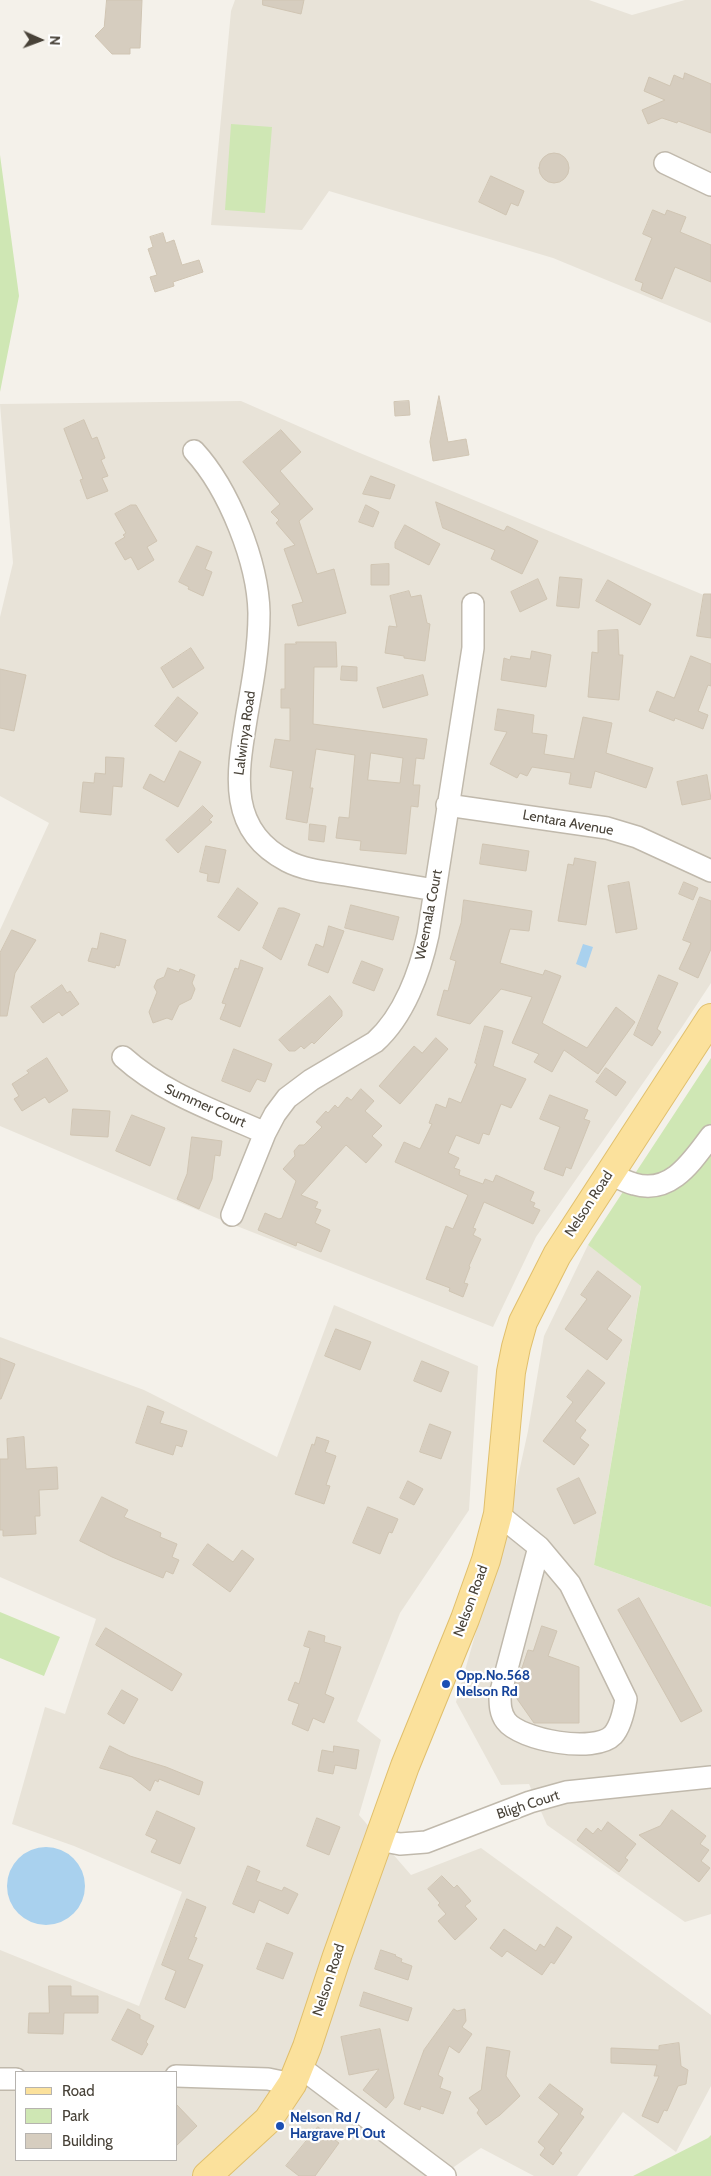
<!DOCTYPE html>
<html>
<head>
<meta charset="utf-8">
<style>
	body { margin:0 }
	#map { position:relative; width:711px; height:2176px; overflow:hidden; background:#f4f1ea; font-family:Cabin,sans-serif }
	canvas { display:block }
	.legend { position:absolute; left:15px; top:2071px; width:162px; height:90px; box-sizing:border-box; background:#fff; border:1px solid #b6b3af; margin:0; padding:6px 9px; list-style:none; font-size:15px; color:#484238 }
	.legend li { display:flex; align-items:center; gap:10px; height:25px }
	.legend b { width:25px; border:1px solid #b6b3af }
	.north { position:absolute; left:15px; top:15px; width:50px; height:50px; -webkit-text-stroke:4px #fff; paint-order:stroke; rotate:92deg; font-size:14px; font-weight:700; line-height:20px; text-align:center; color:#484238 }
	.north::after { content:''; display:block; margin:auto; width:18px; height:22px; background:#484238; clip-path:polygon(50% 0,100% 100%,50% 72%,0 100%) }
</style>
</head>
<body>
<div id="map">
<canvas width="711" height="2176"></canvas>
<ul class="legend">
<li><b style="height:6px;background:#fbe19c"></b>Road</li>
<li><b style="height:14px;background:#cfe7b4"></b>Park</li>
<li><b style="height:14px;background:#d6cdbf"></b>Building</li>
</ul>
<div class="north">N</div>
</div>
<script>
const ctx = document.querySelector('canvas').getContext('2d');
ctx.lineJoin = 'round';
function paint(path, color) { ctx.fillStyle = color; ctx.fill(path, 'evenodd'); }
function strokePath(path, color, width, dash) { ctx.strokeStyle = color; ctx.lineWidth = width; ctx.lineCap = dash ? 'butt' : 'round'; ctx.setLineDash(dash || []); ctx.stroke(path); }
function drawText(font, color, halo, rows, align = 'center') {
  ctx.font = font + ' Cabin,sans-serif'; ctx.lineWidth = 4.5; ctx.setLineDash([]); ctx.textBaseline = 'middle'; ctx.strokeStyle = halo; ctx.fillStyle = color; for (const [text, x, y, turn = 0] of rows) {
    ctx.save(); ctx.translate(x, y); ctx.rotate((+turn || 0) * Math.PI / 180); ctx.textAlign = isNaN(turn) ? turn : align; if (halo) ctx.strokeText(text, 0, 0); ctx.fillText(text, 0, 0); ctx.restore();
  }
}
paint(new Path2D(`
	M235,0H589L632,15L685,0H711V323L553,258L329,191L302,230L211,225L231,11Z
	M241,401L355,451L711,598V983L682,1027L536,1237L493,1327L219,1219L0,1126V930L49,823L0,796V617L13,563L0,404Z
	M588,1245L641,1285L594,1565L711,1607V1914L685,1922L547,1825L529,1784L501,1785L456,1702L511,1509L528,1431L544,1336Z
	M334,1305L478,1366L469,1510L400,1613L357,1721L381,1740L359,1815L411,1875L481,1848L711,2015V2086L676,2152L623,2112L577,2176H534L481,2148L441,2176H0V1950L139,2006L182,1892L74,1846L12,1824L45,1707L65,1714L96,1619L0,1577V1337L144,1390L277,1457ZM16,2072H176V2160H16Z`), '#e8e3d8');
paint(new Path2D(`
	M231,124L272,127L265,213L225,210Z
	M0,155L19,296L0,392Z
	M711,1058V1607L594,1565L641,1286L588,1245Z
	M0,1612L60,1637L44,1676L0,1658Z
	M711,2135V2176H633L708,2138Z`), '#cfe7b4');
paint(new Path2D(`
	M583,944L593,947L586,968L576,964Z
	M7 1886a39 39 0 1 1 78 0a39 39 0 1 1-78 0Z`), '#a9d1ee');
const building = new Path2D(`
	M107,0H142L140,48H130V54H112L95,36L104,27Z
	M263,0H304L301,14L263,5Z
	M685,73L711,84V133L678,121L677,123L662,118L648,124L642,110L665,100L644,91L649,77L670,86L674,75L683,79Z
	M539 168a15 15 0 1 1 30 0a15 15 0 1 1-30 0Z
	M491,176L524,191L518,206L511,203L506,215L479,202Z
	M653,210L665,215L667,210L686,217L680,232L711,245V282L675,267L662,299L641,290L643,283L635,280L652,238L643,234Z
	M163,233L166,243L174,240L182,265L199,260L203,272L173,282L174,286L155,292L150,277L157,275L148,249L153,247L150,237Z
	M439,396L448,442L466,439L469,455L433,461L430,442Z
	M409,401L410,415L395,416L394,402Z
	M84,420L92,439L97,437L105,458L101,460L108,476L102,478L108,491L87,499L80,480L83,479L64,429Z
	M281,430L301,452L280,471L313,509L299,521L317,574L334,569L346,613L298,626L292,605L303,602L284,549L295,545L276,523L279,520L271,512L280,504L243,462Z
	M371,476L395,485L390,499L363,494Z
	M436,502L504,531L507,526L538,541L522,574L491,559L495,550L443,528Z
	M131,505H136L157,541L147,547L154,560L138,570L131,557L125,560L115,543L125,537L123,535L126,533L115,514Z
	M366,505L379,512L373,527L359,522Z
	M405,525L440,544L429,565L395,548V543Z
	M197,546L212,552L205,569L212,572L203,596L188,589L189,587L179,582Z
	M389,564V585H371V565Z
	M560,577L582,579L579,608L557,606Z
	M538,579L547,599L520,612L511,592Z
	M608,580L651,604L640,625L596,601Z
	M409,591L411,597L421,595L427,623L430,624L425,661L404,658V656L385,653L389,626L397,627L390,596Z
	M704,594H711V638L697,636Z
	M618,630L619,655H623L619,700L588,697L592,652L598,653V631Z
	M296,642H336L337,667H314L313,724L427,739L424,759L416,758L413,785H420L418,807L411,806L406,854L360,850L361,841L336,838L339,817L349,818L355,755L316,749L310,788H313L307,823L286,819L293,771L270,767L275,739L290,741V708H281V689H285V644H296ZM371,753L403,758L400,783L368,780Z
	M191,648L204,668L173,688L161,668Z
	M532,651L551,655L546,687L501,680L504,658L510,660L511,656L530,659Z
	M691,656L711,664V686L708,685L698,711L708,715L703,729L675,718L674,721L649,711L657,691L674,698Z
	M342,666L357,667V681L341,680Z
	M0,669L26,675L14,731L0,728Z
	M423,675L428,695L383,708L377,688Z
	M178,697L198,713L176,742L155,726Z
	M498,709L534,715L532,733L547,735L544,754L574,759L583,717L612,723L606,753L653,768L646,788L595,771L591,788L569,784L571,773L532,767L527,776L520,773L517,778L490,764L507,732L495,730Z
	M180,751L201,762L178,807L143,788L150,774L164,782Z
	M106,757L124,758L122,787L113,786L111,815L80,812L83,782L94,783L95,773L105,774Z
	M707,775L711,799L682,805L677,782Z
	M203,806L213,816L209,820L212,822L178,853L166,840Z
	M310,824L326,826L324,842L309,840Z
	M483,844L529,851L526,871L480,864Z
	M206,846L226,850L219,883L207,881L208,874L200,872Z
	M575,858L596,862L586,925L558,921L568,864L573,865Z
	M629,882L637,929L616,933L608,886Z
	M684,882L698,888L693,900L679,894Z
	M238,888L258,903L239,931L218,917Z
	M700,897L711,901V949L698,978L679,969L691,943L683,940Z
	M464,900L532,911L529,931L510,929L500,963L543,975L545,970L561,976L542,1023L587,1048L616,1007L635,1022L598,1074L564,1050L552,1072L534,1062L539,1054L512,1043L532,997L501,989L470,1024L437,1015L444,990L448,991L456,961L450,959L461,923Z
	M351,905L399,917L393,940L345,928Z
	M279,908H284L300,914L281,960L263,948Z
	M329,926L344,931L328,973L308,965L316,944L323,947Z
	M12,930L36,940L15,973L7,1016H0V953Z
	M101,933L126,940L119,966L116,965L115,968L88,961L92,948L97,949Z
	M241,960L263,968L240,1027L220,1019L226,1004L222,1003L235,968L238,969Z
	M362,961L383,969L374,991L353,983Z
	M168,968L179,972L180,969L195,975L192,983L195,989L191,999L179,1005L172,1020L167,1018L153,1023L149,1012L157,992L154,987L157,980L164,977Z
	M659,975L678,983L657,1029L661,1032L652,1046L634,1035Z
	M62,985L67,993L70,991L79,1004L62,1016L59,1012L43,1023L31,1007Z
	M330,996L342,1011V1016L314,1044L312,1042L304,1049L301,1046L295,1051H289L279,1040Z
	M485,1026L503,1031L493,1066L526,1079L511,1108L501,1104L489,1135L483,1133L479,1144L456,1135L448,1153L459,1158L454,1168L460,1170L459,1175L483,1184L485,1179L493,1182L496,1175L534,1192L530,1201L535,1203L533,1207L540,1210L533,1224L484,1202L473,1228L476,1229L473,1235L481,1239L469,1266L470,1267L464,1283L468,1284L463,1297L449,1291L450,1288L426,1279L446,1226L453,1229L468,1195L395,1162L404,1142L420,1149L432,1124L429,1123L436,1104L446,1108L449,1098L461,1103L477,1064L475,1063Z
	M436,1038L448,1049L400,1104L379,1086L414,1046L422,1053Z
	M234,1049L272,1064L265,1082L257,1079L250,1092L222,1081Z
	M47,1058L68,1091L49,1103L45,1097L22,1111L14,1099L19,1096L12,1084L29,1073L27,1071Z
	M606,1068L626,1082L616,1096L596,1082Z
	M361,1089L374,1101L365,1111L382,1126L372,1136L382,1145L366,1163L346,1145L301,1195L318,1202L315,1208L321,1210L315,1223L330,1230L321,1252L297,1242L296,1246L258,1230L265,1213L279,1219L282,1218L296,1181L283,1169L295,1156L294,1151L299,1145H304L322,1127L316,1122L326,1111L328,1113L335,1105L338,1108L347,1097L351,1100Z
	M550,1095L588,1110L584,1119L590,1121L571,1169L566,1167L563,1176L544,1169L560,1127L540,1119Z
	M73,1109L110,1111L108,1137L71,1135Z
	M132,1115L165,1128L150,1166L116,1151Z
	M192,1137L222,1141L220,1156L215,1155L212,1179L199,1209L177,1199L187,1174Z
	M598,1271L631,1296L607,1329L622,1340L607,1360L565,1329L587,1299L581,1295Z
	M336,1329L371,1342L360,1370L325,1356Z
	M0,1358L15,1364L1,1399H0Z
	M422,1361L449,1372L441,1392L414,1381Z
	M588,1370L605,1383L575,1421L586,1430L580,1438L589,1445L574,1465L543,1441L573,1402L567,1397Z
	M148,1406L164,1412L160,1423L187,1431L182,1447L176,1445L173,1455L136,1443Z
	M430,1424L451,1432L441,1459L420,1452Z
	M24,1437L26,1469L57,1467L58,1489L39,1490L40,1516H35L36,1534L3,1536V1530H0V1459H8L7,1439Z
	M317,1437L329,1441L325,1452L336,1456L326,1485L330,1486L324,1504L295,1494L312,1444L314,1445Z
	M579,1478L596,1513L574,1524L557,1489Z
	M408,1481L423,1489L414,1505L400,1498Z
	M102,1497L128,1510L124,1517L161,1533L160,1537L177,1544L172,1557L179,1560L173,1574L166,1571L163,1578L112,1557L80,1541Z
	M368,1507L398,1519L392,1533L389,1532L380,1554L353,1543Z
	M208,1544L233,1562L242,1550L254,1559L230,1592L193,1565Z
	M639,1598L702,1711L681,1722L618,1610Z
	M542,1626L557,1631L548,1656L579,1667V1723H534L513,1693L520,1668H522L528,1650L533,1651Z
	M106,1628L182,1674L172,1691L96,1645Z
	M309,1631L325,1636L324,1642L341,1647L325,1694L334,1698L324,1723L313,1718L308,1731L292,1724L299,1704L288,1700L295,1682L299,1684L310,1648L304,1646Z
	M122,1690L138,1699L124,1724L108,1714Z
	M110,1746L130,1756L166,1767L203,1782L199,1795L159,1779L158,1782L155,1780L150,1791L132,1777L100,1768Z
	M334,1746L359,1750L356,1769L335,1765L333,1774L318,1771L322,1750L333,1752Z
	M672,1810L706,1836L700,1844L709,1850L701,1861L710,1868L699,1882L639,1835L660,1826Z
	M157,1811L195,1828L180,1864L151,1852L157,1840L146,1835Z
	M317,1818L340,1827L329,1855L307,1846Z
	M608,1822L636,1844L625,1858L628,1860L619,1872L577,1840L586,1828L593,1834L598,1828L601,1831Z
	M248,1866L260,1871L256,1881L282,1891L284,1887L298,1894L288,1914L259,1900L254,1913L233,1904Z
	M442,1876L454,1888L457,1885L471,1901L465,1906L477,1919L455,1940L438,1921L446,1914L438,1905L440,1903L428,1889Z
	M187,1899L206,1907L194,1937L197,1938L188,1959L203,1965L185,2008L165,1999L176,1971L162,1965Z
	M557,1927L572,1937L554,1964L551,1962L542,1975L507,1951L502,1957L490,1948L504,1929L536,1951L540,1944L544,1947Z
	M267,1943L293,1953L283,1979L257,1969Z
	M381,1950L396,1955L395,1956L402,1959L401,1962L412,1966L408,1980L375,1969Z
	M49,1986H71V1996H98V2013H64L63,2034L28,2033L29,2013H49Z
	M364,1992L412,2008L408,2021L360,2006Z
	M128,2009L140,2015V2019L154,2026L146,2042L148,2044L142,2055L112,2040Z
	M454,2009L457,2011L465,2009L466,2021L462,2027L472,2034L459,2053L449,2046L438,2075L443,2078L440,2088L451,2092L443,2114L421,2106L420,2110L404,2104L424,2050Z
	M380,2029L394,2098L386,2108L363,2090L379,2069L349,2075L341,2037Z
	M679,2043L681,2066L688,2070L686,2084L678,2086L667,2111L664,2110L658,2123L642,2116L659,2076H654L657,2065L611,2063V2048L659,2050V2046Z
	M487,2047L510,2051L506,2076L520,2096L500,2115L486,2125L477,2113L479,2110L469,2098L481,2090Z
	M550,2084L583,2109L580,2114L584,2117L559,2151L562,2153L553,2165L540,2155L545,2148L538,2142L559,2114L539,2098Z
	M176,2104L197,2126L176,2146Z
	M318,2127L339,2143L315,2176H299L286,2166Z`);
paint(building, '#d6cdbf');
strokePath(building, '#d0c5b3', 1);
const minor = new Path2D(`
	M665,163L711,185
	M194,451C229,489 258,562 259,613C259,647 253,681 247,714C238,770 225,829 287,861C304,870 326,872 345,875C375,880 405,885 435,890
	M447,805L607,828L637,837L711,871
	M123,1057C164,1094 216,1111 265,1133
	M609,1173C617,1177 626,1182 634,1184C671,1195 692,1161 711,1136
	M232,1215L265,1133L275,1114L287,1098L311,1080L375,1042C404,1016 420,972 428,935L473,648V604
	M498,1514L539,1547L570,1584L626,1699C624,1711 621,1726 613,1735C595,1754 520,1740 506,1721C500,1713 500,1704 500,1695L539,1547
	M379,1840L400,1844L426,1842L530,1802L566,1792L711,1777
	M300,2067L445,2176
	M176,2076L268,2079L292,2084
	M0,2079H16`);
const major = new Path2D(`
	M207,2176L268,2120L292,2084L307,2047L337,1956L405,1766L465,1619L486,1560L498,1514L511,1372L516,1347L523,1322L557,1255L711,1018`);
strokePath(minor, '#c0b9ac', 24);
strokePath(major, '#e0bf6c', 30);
strokePath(minor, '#fff', 21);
strokePath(major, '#fbe19c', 28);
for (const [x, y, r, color] of [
	[446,1684,5,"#1a4fb4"],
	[280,2126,5,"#1a4fb4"]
]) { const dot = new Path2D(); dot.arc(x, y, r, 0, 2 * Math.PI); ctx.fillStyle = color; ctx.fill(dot); strokePath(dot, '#fff', 2); }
drawText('14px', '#484238', '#fff', [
	["Lalwinya Road",245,733,-82],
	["Lentara Avenue",568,823,10],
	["Weemala Court",429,915,-79],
	["Summer Court",205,1106,24],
	["Nelson Road",589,1204,-57],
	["Nelson Road",471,1601,-70],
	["Bligh Court",528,1805,-18],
	["Nelson Road",329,1980,-72]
]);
drawText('bold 14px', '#164399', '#fff', [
	["Opp.No.568",456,1676],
	["Nelson Rd",456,1692],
	["Nelson Rd /",290,2118],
	["Hargrave Pl Out",290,2134]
], 'left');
</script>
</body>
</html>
